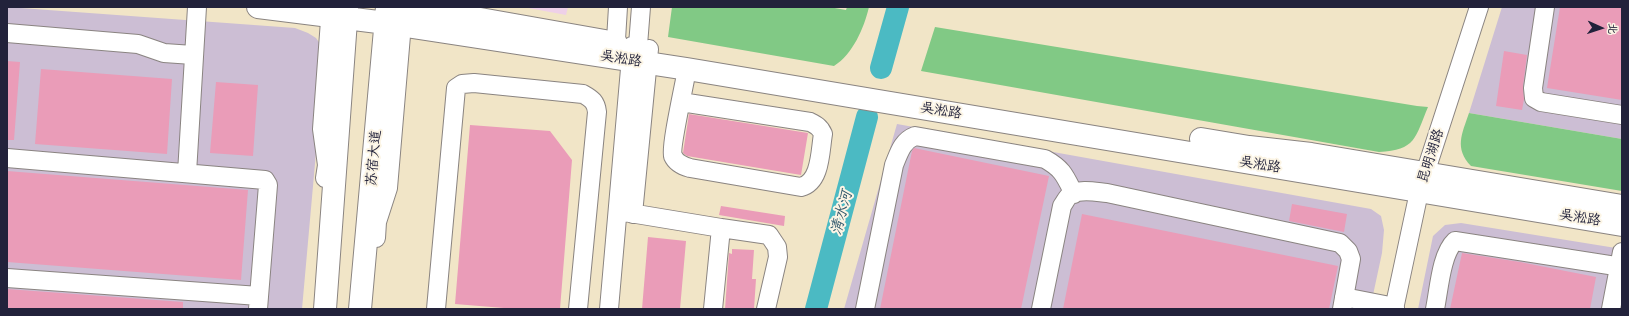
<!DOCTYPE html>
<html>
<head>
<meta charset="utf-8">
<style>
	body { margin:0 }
	#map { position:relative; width:1629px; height:316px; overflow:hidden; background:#f1e5c7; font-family:Caveat,"LXGW WenKai TC",sans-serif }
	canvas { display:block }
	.frame { position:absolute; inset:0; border:8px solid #22223b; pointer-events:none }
	.north { position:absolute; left:1581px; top:8px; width:40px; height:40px; -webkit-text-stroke:3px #fcf5e5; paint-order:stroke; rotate:93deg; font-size:11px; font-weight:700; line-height:16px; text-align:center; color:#22223b }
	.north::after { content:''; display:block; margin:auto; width:14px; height:18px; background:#22223b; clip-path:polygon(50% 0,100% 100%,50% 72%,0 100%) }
</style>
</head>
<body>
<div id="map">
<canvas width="1629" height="316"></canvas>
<div class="frame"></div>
<div class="north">北</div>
</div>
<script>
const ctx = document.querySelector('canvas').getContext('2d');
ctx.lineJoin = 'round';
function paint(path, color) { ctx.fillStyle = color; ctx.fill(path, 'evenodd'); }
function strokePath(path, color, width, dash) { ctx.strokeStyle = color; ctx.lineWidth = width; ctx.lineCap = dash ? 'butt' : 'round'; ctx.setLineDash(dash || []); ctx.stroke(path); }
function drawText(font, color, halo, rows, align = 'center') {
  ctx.font = font + ' Caveat,"LXGW WenKai TC",sans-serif'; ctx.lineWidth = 4; ctx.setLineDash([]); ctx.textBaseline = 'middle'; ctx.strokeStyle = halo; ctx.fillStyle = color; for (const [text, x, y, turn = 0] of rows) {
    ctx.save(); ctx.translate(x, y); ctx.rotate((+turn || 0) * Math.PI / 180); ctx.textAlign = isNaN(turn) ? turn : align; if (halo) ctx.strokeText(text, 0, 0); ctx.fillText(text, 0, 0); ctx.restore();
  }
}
paint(new Path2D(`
	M523,7H568L566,15Z`), '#eed0e8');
paint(new Path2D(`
	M7,7L295,28L308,33L316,38L323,48L324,63L302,309H7Z
	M1502,7H1622V139L1469,113Z
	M897,124L1371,209L1381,216L1384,230L1382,253L1370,309H844Z
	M1461,223L1622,249V309H1418L1433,236L1445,225Z`), '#ccbed4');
paint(new Path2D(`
	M672,7H829L846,10L847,7H869C864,28 853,54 834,66L668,37Z
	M935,27L1417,106L1428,107C1415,138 1416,150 1379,152L921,71Z
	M1469,113L1622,139V191L1471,166C1454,148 1462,134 1469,113Z`), '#81c985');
strokePath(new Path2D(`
	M881,68L898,7
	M816,309L867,117`), '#4bbac3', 22);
paint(new Path2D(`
	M1560,7H1622V100L1547,88Z
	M1504,51L1527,55L1523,86L1524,99L1522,110L1496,106Z
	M7,61L20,62L14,140H7Z
	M41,69L172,79L167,154L35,144Z
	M216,82L258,85L253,156L210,153Z
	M689,114L808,133L801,175L687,156L683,153Z
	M470,125L550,131L572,160L560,309H516L455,304Z
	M914,148L1049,176L1021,309H880L912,151Z
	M7,171L248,190L241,280L7,262Z
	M1292,204L1347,214L1344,232L1289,221Z
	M721,206L785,216L784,226L719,215Z
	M1082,214L1338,266L1329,309H1063Z
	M648,237L686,241L680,309H642Z
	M732,249L754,250L752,279H756L754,309H725L729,253L732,254Z
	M1462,253L1520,262L1596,277L1590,309H1450Z
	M7,289L183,302V309H7Z`), '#ea9cb8');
const minor = new Path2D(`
	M1545,7L1533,88L1534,98L1541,102L1622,115
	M7,33L138,44L164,53L193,55
	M615,56L618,7
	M637,58L641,7
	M681,102L810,122C816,125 820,127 823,134C820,151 821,182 801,187L690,168C683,166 676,163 673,156C670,148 685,82 687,69
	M7,158L265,180L268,185L258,309
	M187,173L197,7
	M325,178L327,165L322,129L331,7
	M618,211L721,228L713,309
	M633,214L649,49
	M721,228L769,235L777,247L778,257L766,309
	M376,238L377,222L388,188L403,12
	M7,278L259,296
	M1344,297L1395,307
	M436,309L456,88L462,84L474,83L583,94C592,99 596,102 597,112L578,309
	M609,309L632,46
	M865,309L894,165C899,153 902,141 915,136L1045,159C1063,169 1065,176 1074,194
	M1041,309L1062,206C1065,202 1067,197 1070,195C1080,188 1096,192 1107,193L1340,243L1348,251L1351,259L1342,309
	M1394,309L1419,192L1479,7
	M1435,309C1439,290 1441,254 1455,241L1622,267
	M1611,309L1622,252`);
const major = new Path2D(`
	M258,7L386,23L687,69L1622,225
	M412,7L616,43
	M1201,139L1249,147L1311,154L1622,206
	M325,309L347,7
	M360,309L387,7`);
strokePath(minor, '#8a8481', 20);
strokePath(major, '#8a8481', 24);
strokePath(minor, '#fff', 18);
strokePath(major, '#fff', 22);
drawText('14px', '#22223b', '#fcf5e5', [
	["吴淞路",621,59,9],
	["吴淞路",941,111,9],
	["昆明湖路",1431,156,-72],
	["苏宿大道",374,158,-85],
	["吴淞路",1260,165,9],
	["吴淞路",1580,218,9]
]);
drawText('italic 15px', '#30576b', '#fcf5e5', [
	["清水河",842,213,-75]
]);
</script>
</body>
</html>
